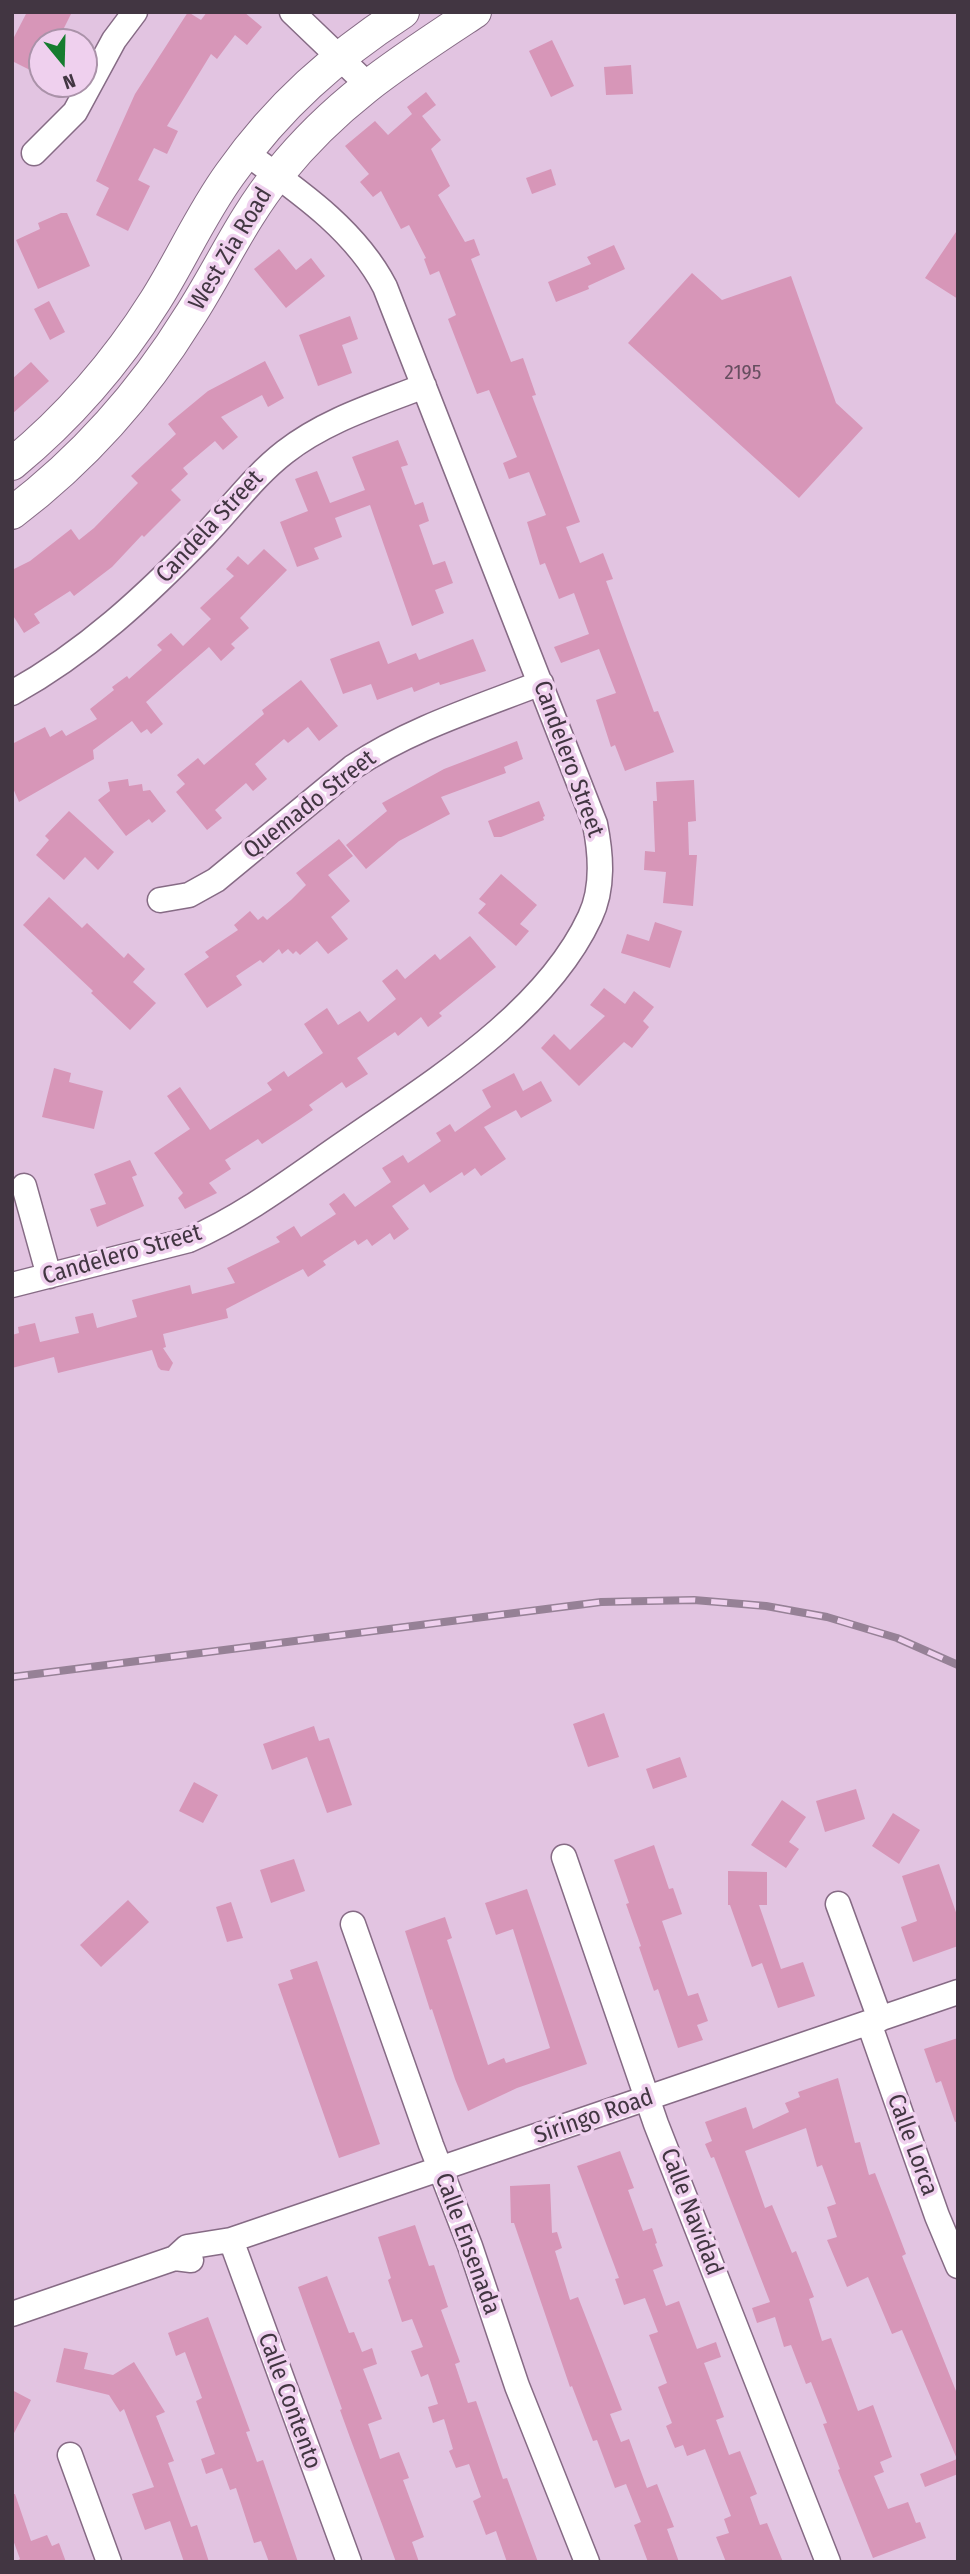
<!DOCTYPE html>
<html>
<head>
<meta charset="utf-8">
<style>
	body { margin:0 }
	#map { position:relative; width:970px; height:2574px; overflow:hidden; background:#e2c4e1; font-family:"Fira Sans Condensed",sans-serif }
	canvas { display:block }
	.frame { position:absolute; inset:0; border:14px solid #423642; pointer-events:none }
	.north { position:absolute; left:28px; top:28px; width:70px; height:70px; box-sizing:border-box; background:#efd0ee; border:2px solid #aa92a9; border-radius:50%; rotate:161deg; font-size:19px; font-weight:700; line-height:28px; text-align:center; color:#423642 }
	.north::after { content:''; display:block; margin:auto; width:24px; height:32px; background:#167c2f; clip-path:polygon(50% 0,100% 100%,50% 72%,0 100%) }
</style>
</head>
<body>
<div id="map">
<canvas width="970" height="2574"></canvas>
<div class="frame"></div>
<div class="north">N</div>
</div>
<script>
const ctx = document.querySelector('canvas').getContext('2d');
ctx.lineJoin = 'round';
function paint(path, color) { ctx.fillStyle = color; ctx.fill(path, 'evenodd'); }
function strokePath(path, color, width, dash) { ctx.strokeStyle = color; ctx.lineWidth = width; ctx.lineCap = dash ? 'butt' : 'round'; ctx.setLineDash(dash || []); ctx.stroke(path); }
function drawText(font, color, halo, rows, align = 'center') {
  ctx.font = font + ' "Fira Sans Condensed",sans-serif'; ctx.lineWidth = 7; ctx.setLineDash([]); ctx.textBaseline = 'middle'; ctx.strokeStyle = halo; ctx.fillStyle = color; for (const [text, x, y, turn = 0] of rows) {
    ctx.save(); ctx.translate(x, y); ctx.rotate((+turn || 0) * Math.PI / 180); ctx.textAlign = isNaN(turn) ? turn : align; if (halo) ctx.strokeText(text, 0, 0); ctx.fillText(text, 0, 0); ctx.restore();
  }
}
paint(new Path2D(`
	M27,12H72L57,42H42V76L12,61V41Z
	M188,12L201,20L207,12H244L262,27L247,45L235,35L217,59L211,54L167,126L178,131L167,154L154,148L138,180L150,186L128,231L96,215L109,188L96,181L135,94Z
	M552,40L574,86L551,97L529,51Z
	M631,65L633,94L606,95L604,67Z
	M426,92L436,105L422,116L441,140L431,149L450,186L438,195L465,242L474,239L480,255L471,259L511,362L523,358L536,395L532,396L580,522L566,527L580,563L603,553L613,579L606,581L627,639L654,712L658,711L674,752L625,771L615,745L611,747L596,700L616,693L599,649L561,663L554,647L589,634L574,593L559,599L545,563L540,565L527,522L546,515L529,472L509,479L503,463L517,457L489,390L477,394L448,319L456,315L439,271L430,275L424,259L426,258L409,225L401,229L381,191L373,197L360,182L369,174L345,146L375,121L388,135L412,114L407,107Z
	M551,169L556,185L532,194L526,178Z
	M61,213H67L90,266L38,289L16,240L40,229L38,223Z
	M958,229V299L925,278Z
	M614,245L625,269L588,286L589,289L556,302L548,282L591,264L587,257Z
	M279,249L296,270L311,258L325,276L286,308L254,269Z
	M692,273L722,300L791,276L836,403L863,428L799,498L628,343Z
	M49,301L65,332L50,340L34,309Z
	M350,316L358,339L342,345L352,373L318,386L299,335Z
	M265,361L284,398L268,407L262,395L221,417L238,437L223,450L215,441L183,468L188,474L171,490L181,500L144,537L142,535L112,567L74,596L70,591L34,614L40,623L24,633L12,614V570L30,561L71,529L79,540L94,528L138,483L131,476L176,434L168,424L208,391Z
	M31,362L49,381L12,414V379Z
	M398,440L408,465L401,467L415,505L423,502L429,521L419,525L433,565L445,561L453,583L435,590L444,613L412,626L370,505L335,518L342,537L314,548L319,559L297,567L280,522L308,511L295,479L317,471L330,503L365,490L352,457Z
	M264,549L287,570L240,618L249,628L231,644L235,648L221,661L209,647L146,702L163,724L151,734L147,729L141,733L132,721L93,750L94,759L19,802L12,786V744L45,727L50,737L62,730L66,736L97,719L90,709L114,690L112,687L127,676L129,679L162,650L157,645L171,633L183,646L211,619L200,608L234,576L226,569L238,556L248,565Z
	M473,639L486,671L440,685L439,682L414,692L412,687L377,700L371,684L343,694L330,659L379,641L388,664L416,653L419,660Z
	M301,680L338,726L319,741L308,727L288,743L284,739L255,764L267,779L253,791L246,783L215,810L222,818L207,830L176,792L185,784L177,775L198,758L204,765L264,714L262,710Z
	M517,741L523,759L504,767L506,773L441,797L450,814L399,841L366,869L346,845L387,811L382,803L444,769Z
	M128,779L129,786L142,784L143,791L150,790L166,811L152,823L149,819L126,836L98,800L110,791L108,782Z
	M694,780L696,821L688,822L689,855H697L693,906L663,903L666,872L644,870L645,851L655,852L653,801H657L656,782Z
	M539,801L545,816L543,817L544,820L501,837H494L488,821Z
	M69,811L114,852L98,870L85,857L64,880L36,855L49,840L45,836Z
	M339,839L353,856L328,875L350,901L331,917L348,939L328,954L317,941L300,955L296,951L293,954L288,949L282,954L279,949L263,963L260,960L236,976L242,985L207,1008L184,974L209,957L205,952L238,930L234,925L250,911L258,920L263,916L267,920L291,900L306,885L296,873Z
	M501,874L537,905L520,924L529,931L516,946L478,913L486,904L479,899Z
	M49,897L82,928L87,923L124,958L128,953L145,969L133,982L156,1003L130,1030L91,993L93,991L23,925Z
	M655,922L682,931L670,968L621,953L627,934L649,941Z
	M470,936L496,967L439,1013L442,1016L428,1027L421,1017L398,1036L395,1032L357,1058L368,1074L346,1088L342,1082L309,1105L313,1110L300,1119L262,1144L258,1139L225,1160L231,1169L209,1183L217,1193L185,1209L178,1198L183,1193L154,1153L190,1129L167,1096L180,1087L210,1130L272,1090L267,1083L284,1071L288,1077L323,1053L304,1024L327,1008L338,1025L360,1011L368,1022L396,999L382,981L397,969L405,979L435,954L440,960Z
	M604,988L625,1004L634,991L654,1007L643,1021L649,1027L632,1048L624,1042L579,1086L541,1048L554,1034L570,1050L605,1016L590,1005Z
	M54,1068L71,1073L69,1082L103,1091L94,1129L42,1117Z
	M514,1073L523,1091L541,1081L552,1101L521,1118L516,1110L484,1127L506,1159L481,1176L475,1168L464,1176L462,1172L430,1193L424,1184L392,1206L409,1229L394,1240L390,1233L372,1246L367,1239L358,1245L355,1240L323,1261L326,1265L308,1277L303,1269L226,1309L228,1318L163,1334L166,1347L163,1348L173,1363L169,1371L161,1370L158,1367L152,1350L58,1373L54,1357L12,1368V1335L19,1333L18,1327L35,1323L40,1342L79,1333L75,1317L93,1313L97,1328L137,1317L132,1300L190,1285L192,1294L235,1283L227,1268L280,1242L276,1237L294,1226L301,1237L336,1214L329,1204L344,1193L355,1207L391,1182L382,1168L403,1155L408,1163L441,1141L436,1133L450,1124L455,1132L491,1107L482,1090Z
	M130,1160L137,1175L132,1177L144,1206L97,1227L90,1209L106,1204L94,1174Z
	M604,1713L619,1757L588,1767L573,1724Z
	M314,1726L319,1741L329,1738L352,1805L327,1813L307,1757L272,1770L263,1744Z
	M680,1757L687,1777L653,1789L646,1769Z
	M194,1782L218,1795L203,1823L179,1811Z
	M856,1789L865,1819L825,1832L816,1801Z
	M782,1800L806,1817L789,1842L799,1849L786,1868L751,1845Z
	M893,1813L920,1830L899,1864L872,1846Z
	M654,1845L669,1889L673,1888L682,1914L662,1921L688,1996L698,1993L708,2021L697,2025L703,2040L678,2048L658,1989L654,1991L639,1947L641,1946L626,1904L629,1903L614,1860Z
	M294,1859L305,1891L271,1903L260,1870Z
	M939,1864L958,1918V1946L913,1962L901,1927L917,1921L902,1876Z
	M728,1871L767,1872V1905H759L781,1969L803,1962L815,1996L778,2008L762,1963L752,1967L730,1905H728Z
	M527,1889L587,2064L517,2088L468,2111L455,2079L432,2009L430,2010L405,1931L445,1917L452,1938L447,1940L488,2065L504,2058L506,2063L550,2048L513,1929L496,1935L485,1903Z
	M128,1900L149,1922L101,1967L80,1945Z
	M231,1902L243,1938L227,1942L216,1907Z
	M317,1961L380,2144L339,2158L278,1984L293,1979L290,1970Z
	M958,2038V2121L955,2122L941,2081L936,2083L924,2049Z
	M838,2078L855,2143L860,2142L869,2175L875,2173L906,2254L902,2256L958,2396V2474L925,2487L920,2474L957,2459L902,2330L892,2334L868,2277L847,2287L827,2240L837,2237L827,2207L836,2204L822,2165L817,2167L806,2128L745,2151L765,2208L772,2205L792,2253L796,2251L814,2297L809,2299L822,2341L831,2338L858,2411L873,2405L892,2457L880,2462L884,2472L874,2476L888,2509L908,2502L916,2523L920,2522L926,2538L873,2558L838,2470L840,2469L823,2424L827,2423L811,2382L806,2384L791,2345L784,2347L775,2317L757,2323L752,2308L770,2302L714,2157L711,2158L705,2144L712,2141L705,2122L746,2107L753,2129L789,2112L785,2103L800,2097L798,2092Z
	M620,2151L634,2188L628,2190L643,2231L652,2228L657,2243L655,2244L663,2266L653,2270L666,2306L679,2301L697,2349L716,2342L721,2357L704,2363L724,2417L716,2420L729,2455L740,2451L757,2494L750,2497L760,2525L767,2523L783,2562H726L716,2537L729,2533L724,2519L731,2516L705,2449L687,2456L683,2445L675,2448L666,2426L672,2423L658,2387L667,2383L649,2335L658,2332L645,2298L624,2305L615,2279L619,2278L577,2166Z
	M550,2184L552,2233L557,2232L562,2248L555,2251L570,2300L578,2297L622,2410L610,2414L621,2442L629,2439L647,2488L657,2484L674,2527L667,2529L679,2562H648L634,2525L641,2522L626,2484L615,2488L597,2440L593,2441L572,2386L570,2387L514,2223H511L510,2186Z
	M415,2225L429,2266L434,2265L448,2307L441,2310L460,2362L455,2364L468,2403L476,2401L503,2479L507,2478L538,2562H507L496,2531L486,2535L473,2501L481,2497L469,2464L456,2468L449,2451L453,2449L444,2419L433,2423L428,2407L438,2404L428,2374L421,2377L411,2351L423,2347L412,2319L402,2322L388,2280L391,2278L378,2237Z
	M327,2276L349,2333L354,2332L362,2352L372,2348L377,2364L363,2369L382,2419L368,2424L380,2459L399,2452L409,2478L403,2480L424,2537L412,2542L419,2562H396L352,2443L340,2410L342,2409L298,2287Z
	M208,2317L250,2431L246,2432L257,2462L263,2460L298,2562H269L261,2541L254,2543L236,2488L230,2490L222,2468L206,2474L201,2459L215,2454L196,2401L202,2398L185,2352L176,2356L168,2333Z
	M64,2348L88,2353L84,2369L113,2375L134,2362L165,2412L156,2416L174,2461L168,2463L191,2527L197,2525L209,2562H184L170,2521L145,2530L132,2494L154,2487L124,2409L120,2412L109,2395L56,2382Z
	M12,2390L31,2400L12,2437Z
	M12,2494H15L31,2541L47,2535L52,2546L59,2543L66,2562H15L20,2559L12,2537Z`), '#d796b8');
const minor = new Path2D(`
	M292,12L367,84
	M34,153L75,112L114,40L135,12
	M12,693C86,652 146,596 204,536C232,507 254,476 285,452C326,420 376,405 424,386
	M160,900L189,895L216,880L353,767C410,729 477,708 541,683
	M24,1186L49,1276
	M12,1285L189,1240C246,1215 295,1177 346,1142C431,1083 545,1014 590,917C604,888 601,854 595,824L385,287C355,229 297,190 246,153
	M564,1857L656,2124L828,2562
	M838,1904L880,2019
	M353,1924L431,2145L470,2246L517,2386L587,2562
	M869,2023L937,2216L958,2266
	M231,2240L349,2562
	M175,2258L187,2247L231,2240L958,1992
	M12,2314L175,2258L191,2260
	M70,2455L109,2562`);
const major = new Path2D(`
	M12,464C68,418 116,363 155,301C181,260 201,214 230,174C278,106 334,57 403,12
	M12,513C83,459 142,393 189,317C220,269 242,218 279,173C337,101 399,62 475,12`);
strokePath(minor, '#866b85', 27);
strokePath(major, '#866b85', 34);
strokePath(minor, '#fff', 24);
strokePath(major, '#fff', 32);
const rail = new Path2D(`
	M12,1677L601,1602L694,1600L766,1606L827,1617L897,1638L958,1665`);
strokePath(rail, '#968196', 8);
strokePath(rail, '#efd0ee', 5, [16]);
drawText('21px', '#674e60', null, [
	["2195",743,373]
]);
drawText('24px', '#423642', '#efd0ee', [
	["West Zia Road",231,249,-59],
	["Candela Street",210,527,-47],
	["Candelero Street",568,759,70],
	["Quemado Street",310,805,-38],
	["Candelero Street",122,1255,-16],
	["Siringo Road",594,2117,-19],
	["Calle Lorca",912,2145,70],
	["Calle Navidad",691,2212,69],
	["Calle Ensenada",467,2244,70],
	["Calle Contento",289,2401,70]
]);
</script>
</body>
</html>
